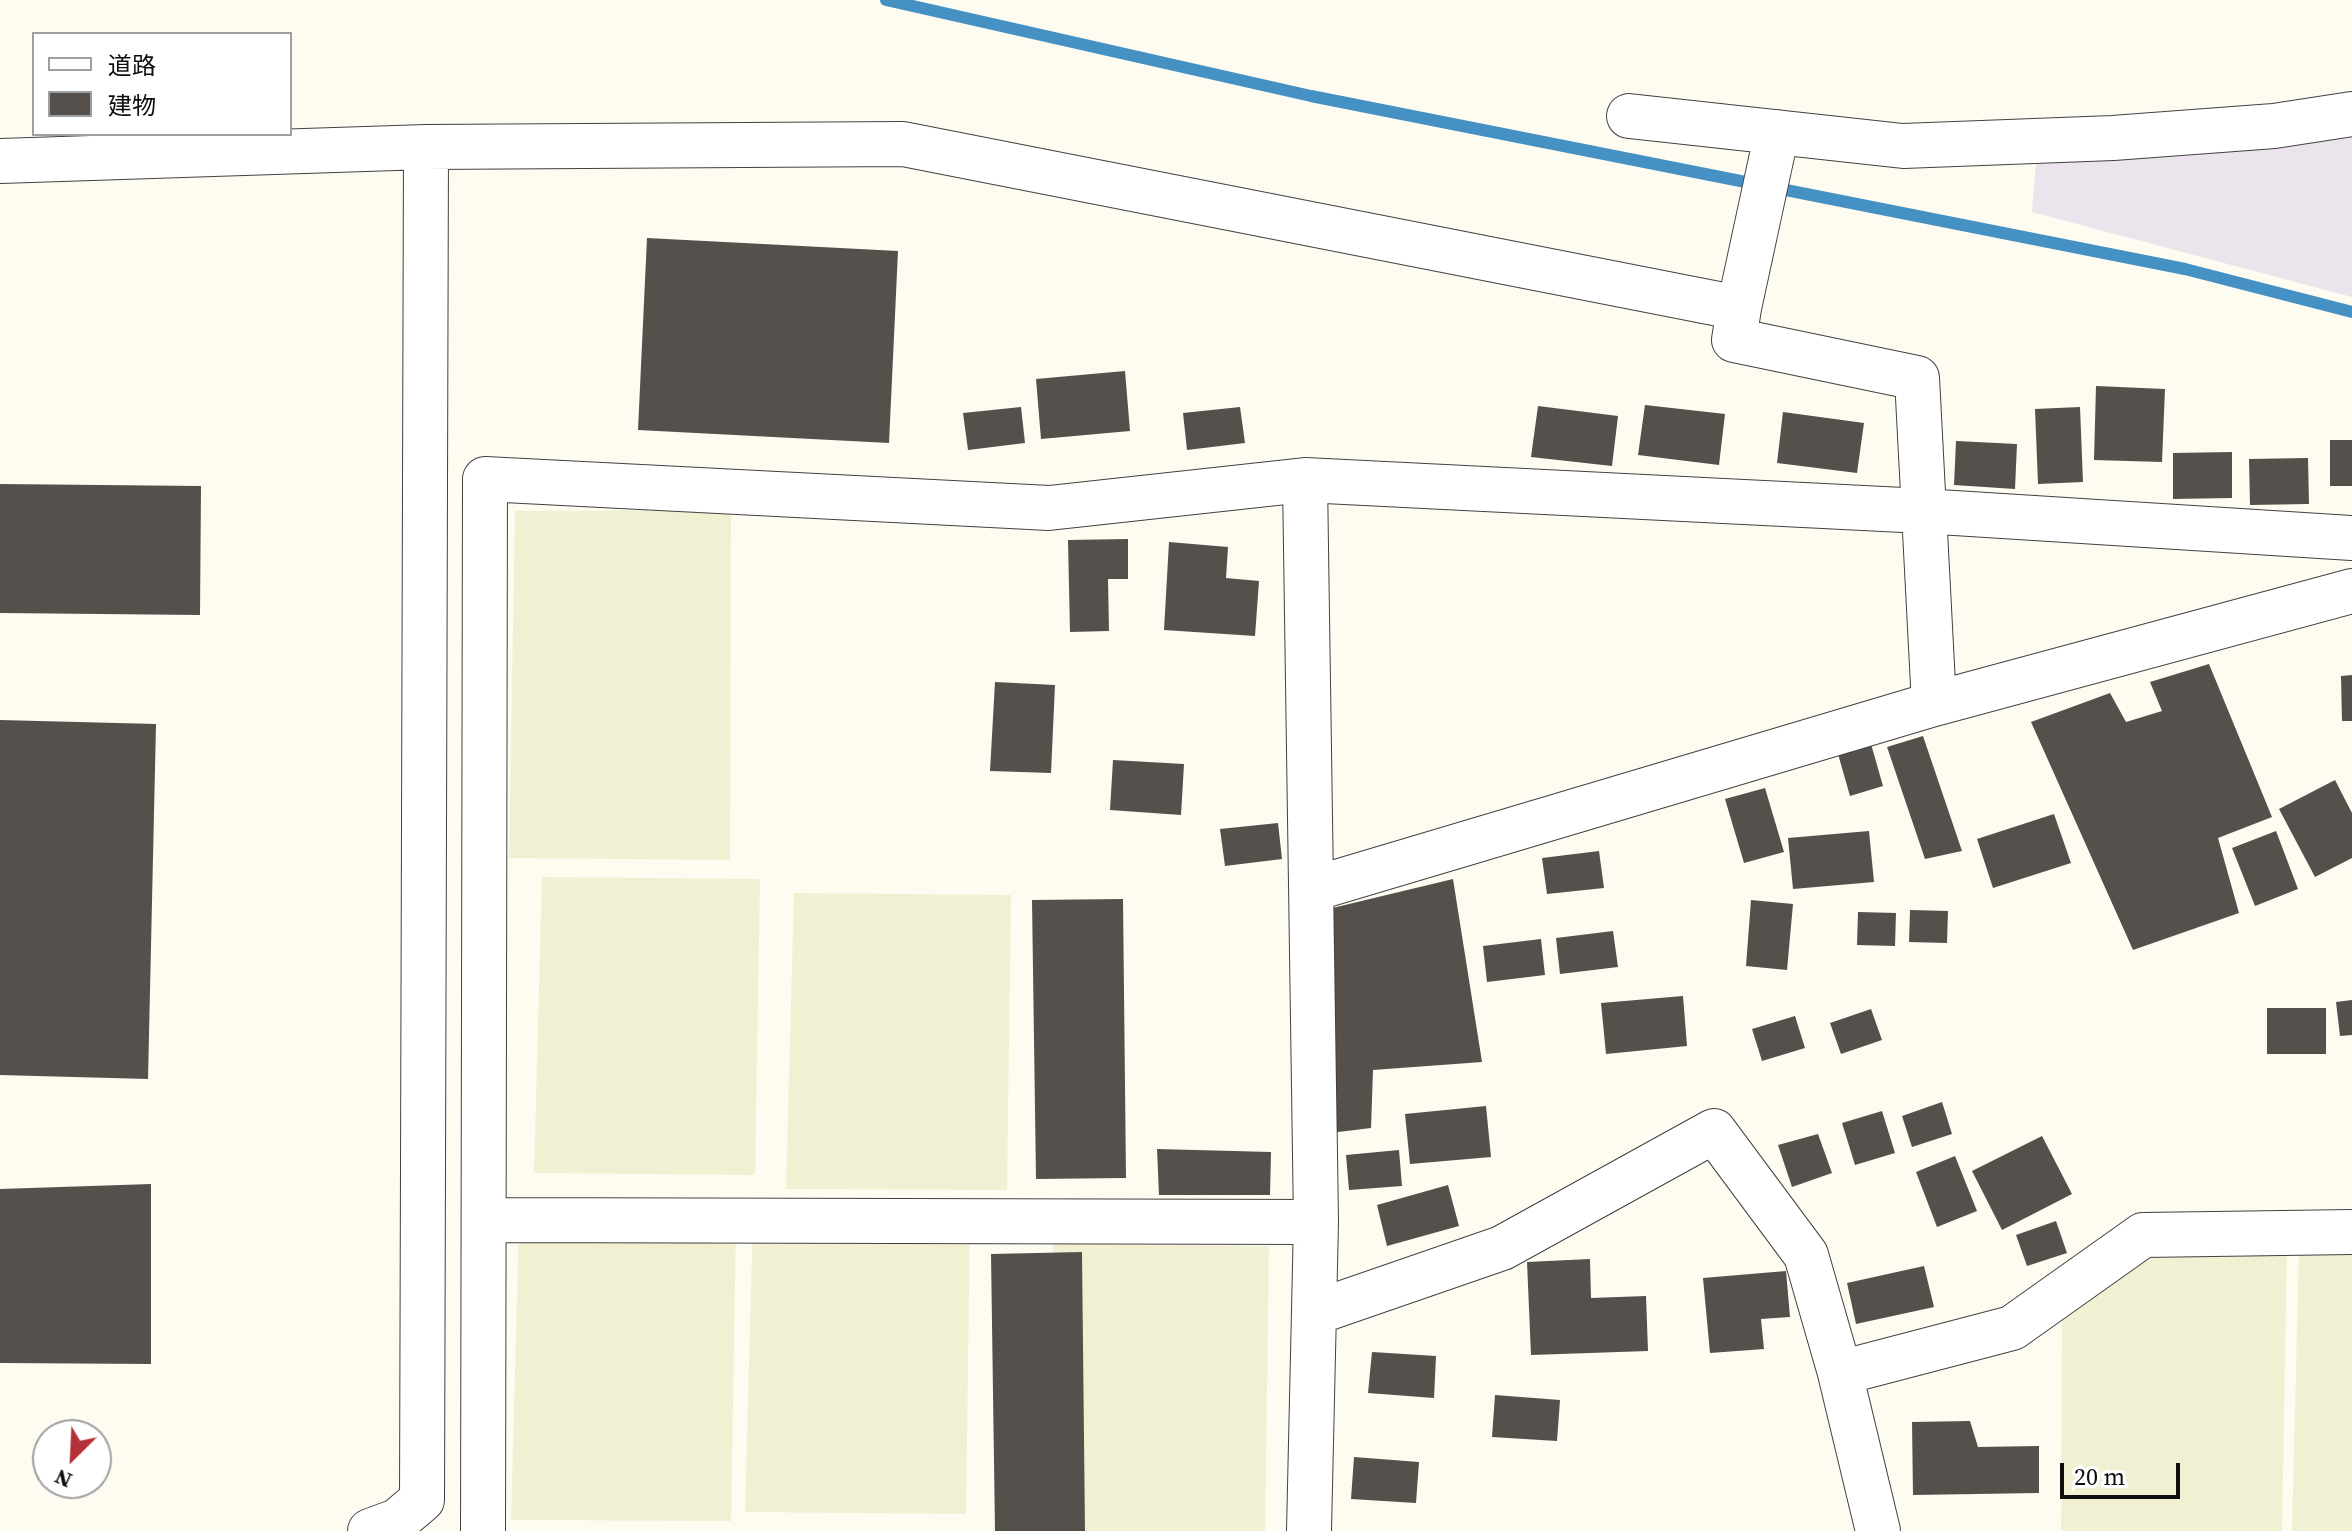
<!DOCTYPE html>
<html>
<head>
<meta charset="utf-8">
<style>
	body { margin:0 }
	#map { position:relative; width:2352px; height:1531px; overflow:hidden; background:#fefbf1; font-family:"Source Serif 4","Noto Sans JP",serif }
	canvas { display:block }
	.legend { position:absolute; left:32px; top:32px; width:260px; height:104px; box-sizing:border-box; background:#fff; border:2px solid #9f9f9f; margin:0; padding:10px 14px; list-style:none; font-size:24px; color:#0e0e0e }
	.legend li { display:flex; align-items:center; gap:16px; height:40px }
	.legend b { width:40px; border:2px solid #9f9f9f }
	.north { position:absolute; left:32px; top:1419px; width:80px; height:80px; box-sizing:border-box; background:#fff; border:2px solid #9f9f9f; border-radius:50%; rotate:204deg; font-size:22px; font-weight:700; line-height:32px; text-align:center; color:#0e0e0e }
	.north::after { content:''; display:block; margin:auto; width:28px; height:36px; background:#b43137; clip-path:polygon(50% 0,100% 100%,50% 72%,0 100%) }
	.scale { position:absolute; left:2060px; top:1463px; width:120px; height:36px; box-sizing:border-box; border:4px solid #0e0e0e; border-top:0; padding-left:10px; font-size:24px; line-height:28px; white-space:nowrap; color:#0e0e0e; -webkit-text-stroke:6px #fff; paint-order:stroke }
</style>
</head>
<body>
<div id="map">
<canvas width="2352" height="1531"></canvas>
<ul class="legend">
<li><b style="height:10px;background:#fff"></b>道路</li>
<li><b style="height:22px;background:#56504c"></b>建物</li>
</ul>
<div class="north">N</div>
<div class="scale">20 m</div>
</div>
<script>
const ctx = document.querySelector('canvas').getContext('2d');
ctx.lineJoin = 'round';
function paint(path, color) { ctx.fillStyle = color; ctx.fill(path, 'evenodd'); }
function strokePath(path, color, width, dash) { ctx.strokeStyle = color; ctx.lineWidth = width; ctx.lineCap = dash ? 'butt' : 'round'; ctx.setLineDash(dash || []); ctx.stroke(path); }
paint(new Path2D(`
	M2352,126V297L2032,212L2036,161Z`), '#ebe4ec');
paint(new Path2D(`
	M731,510L730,860L509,858L515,511Z
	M542,877L760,879L755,1175L534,1173Z
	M794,893L1011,895L1007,1190L786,1189Z
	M753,1216L970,1218L966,1514L745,1512Z
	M519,1224L736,1226L731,1521L511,1520Z
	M1053,1244L1269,1246L1265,1531H1044Z
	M2287,1245L2282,1531H2061L2062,1317L2123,1249Z
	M2299,1247H2352V1531H2292Z`), '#f2f0d2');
strokePath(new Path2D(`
	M886,0L1311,96L2185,269L2352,312`), '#4691c3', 12);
paint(new Path2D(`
	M647,238L898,251L889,443L638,430Z
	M1125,371L1130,431L1041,439L1036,379Z
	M2096,386L2165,389L2162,462L2094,460Z
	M1645,405L1725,414L1719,465L1638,455Z
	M1538,406L1618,416L1612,466L1531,457Z
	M1021,407L1025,443L968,450L963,413Z
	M1240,407L1245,443L1187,450L1183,413Z
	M2080,407L2083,482L2038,484L2035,409Z
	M1783,412L1864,423L1857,473L1777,463Z
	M2330,440H2352V486H2330Z
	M1956,441L2017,444L2015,489L1954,485Z
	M2232,452V498L2173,499V453Z
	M2308,458L2309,504L2250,505L2249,459Z
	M0,484L201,486L200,615L0,613Z
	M1128,539V579H1108L1109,631L1070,632L1068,540Z
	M1169,542L1228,547L1226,578L1259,581L1255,636L1164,630Z
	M2209,664L2272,817L2218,838L2239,913L2133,950L2031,722L2110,693L2126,722L2162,711L2150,682Z
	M2352,675V721H2342L2341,676Z
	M995,682L1055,685L1051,773L990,771Z
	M0,720L156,724L148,1079L0,1075Z
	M1923,736L1962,851L1925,859L1887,747Z
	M1871,744L1883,786L1850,796L1838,754Z
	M1113,760L1184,764L1181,815L1110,810Z
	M2335,780L2352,813V858L2315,877L2279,809Z
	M1765,788L1784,852L1744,863L1725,799Z
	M2054,814L2071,863L1993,888L1977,839Z
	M1278,823L1282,859L1225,866L1220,829Z
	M1869,831L1874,882L1793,889L1788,838Z
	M2276,831L2298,889L2255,906L2232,848Z
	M1599,851L1604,888L1547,894L1542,858Z
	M1453,879L1482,1062L1373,1070L1371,1128L1330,1133L1320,911Z
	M1123,899L1126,1178L1036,1179L1032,900Z
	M1751,900L1793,904L1787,970L1746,966Z
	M1910,910L1948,911L1947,943L1909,942Z
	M1858,912L1896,913L1895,946L1857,945Z
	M1613,931L1618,967L1560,974L1556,938Z
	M1541,939L1545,975L1487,982L1483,946Z
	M1683,996L1687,1046L1606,1054L1601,1003Z
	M2352,1000V1035L2340,1036L2336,1002Z
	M2267,1008H2326V1054H2267Z
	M1871,1009L1882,1040L1841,1054L1830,1023Z
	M1795,1016L1805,1048L1762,1061L1752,1029Z
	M1942,1102L1952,1134L1912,1147L1902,1116Z
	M1486,1106L1491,1157L1410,1164L1405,1114Z
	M1882,1111L1895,1153L1855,1165L1842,1123Z
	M1818,1134L1832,1173L1792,1187L1778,1145Z
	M2042,1136L2072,1194L2002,1230L1972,1171Z
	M1157,1149L1271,1152L1270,1195H1159Z
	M1399,1150L1402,1186L1349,1190L1346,1155Z
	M1955,1156L1977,1211L1937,1227L1916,1172Z
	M151,1184V1364L0,1363V1189Z
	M1448,1185L1459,1226L1387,1246L1377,1205Z
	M2056,1221L2067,1253L2027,1266L2016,1235Z
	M1082,1252L1085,1531H995L991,1254Z
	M1590,1259L1591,1298L1646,1296L1648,1351L1531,1355L1527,1262Z
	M1924,1266L1934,1307L1856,1324L1847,1283Z
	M1786,1271L1790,1317L1761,1319L1764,1349L1710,1353L1703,1278Z
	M1372,1352L1436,1356L1434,1398L1368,1393Z
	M1495,1395L1560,1400L1557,1441L1492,1437Z
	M1970,1421L1978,1447L2039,1446V1493L1913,1495L1912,1422Z
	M1354,1457L1419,1462L1416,1503L1351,1499Z`), '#56504c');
const minor = new Path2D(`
	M1629,116L1903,146L2113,138L2274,126L2352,114
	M0,161L426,147L903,144L1739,308L1777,132
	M1739,308L1734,340L1917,378L1934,704
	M1305,480L1923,511L2352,538
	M1313,889L1934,704L2352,591
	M484,1220L1316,1222
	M1314,1313L1502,1248L1714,1131L1806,1255L1840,1373
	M370,1531L397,1521L422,1500L426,147
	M483,1531L485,479L1049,508L1305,480L1316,1222L1309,1531
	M1878,1531L1840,1373L2012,1328L2143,1235L2352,1232`);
strokePath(minor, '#414141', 46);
strokePath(minor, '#fff', 44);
</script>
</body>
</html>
